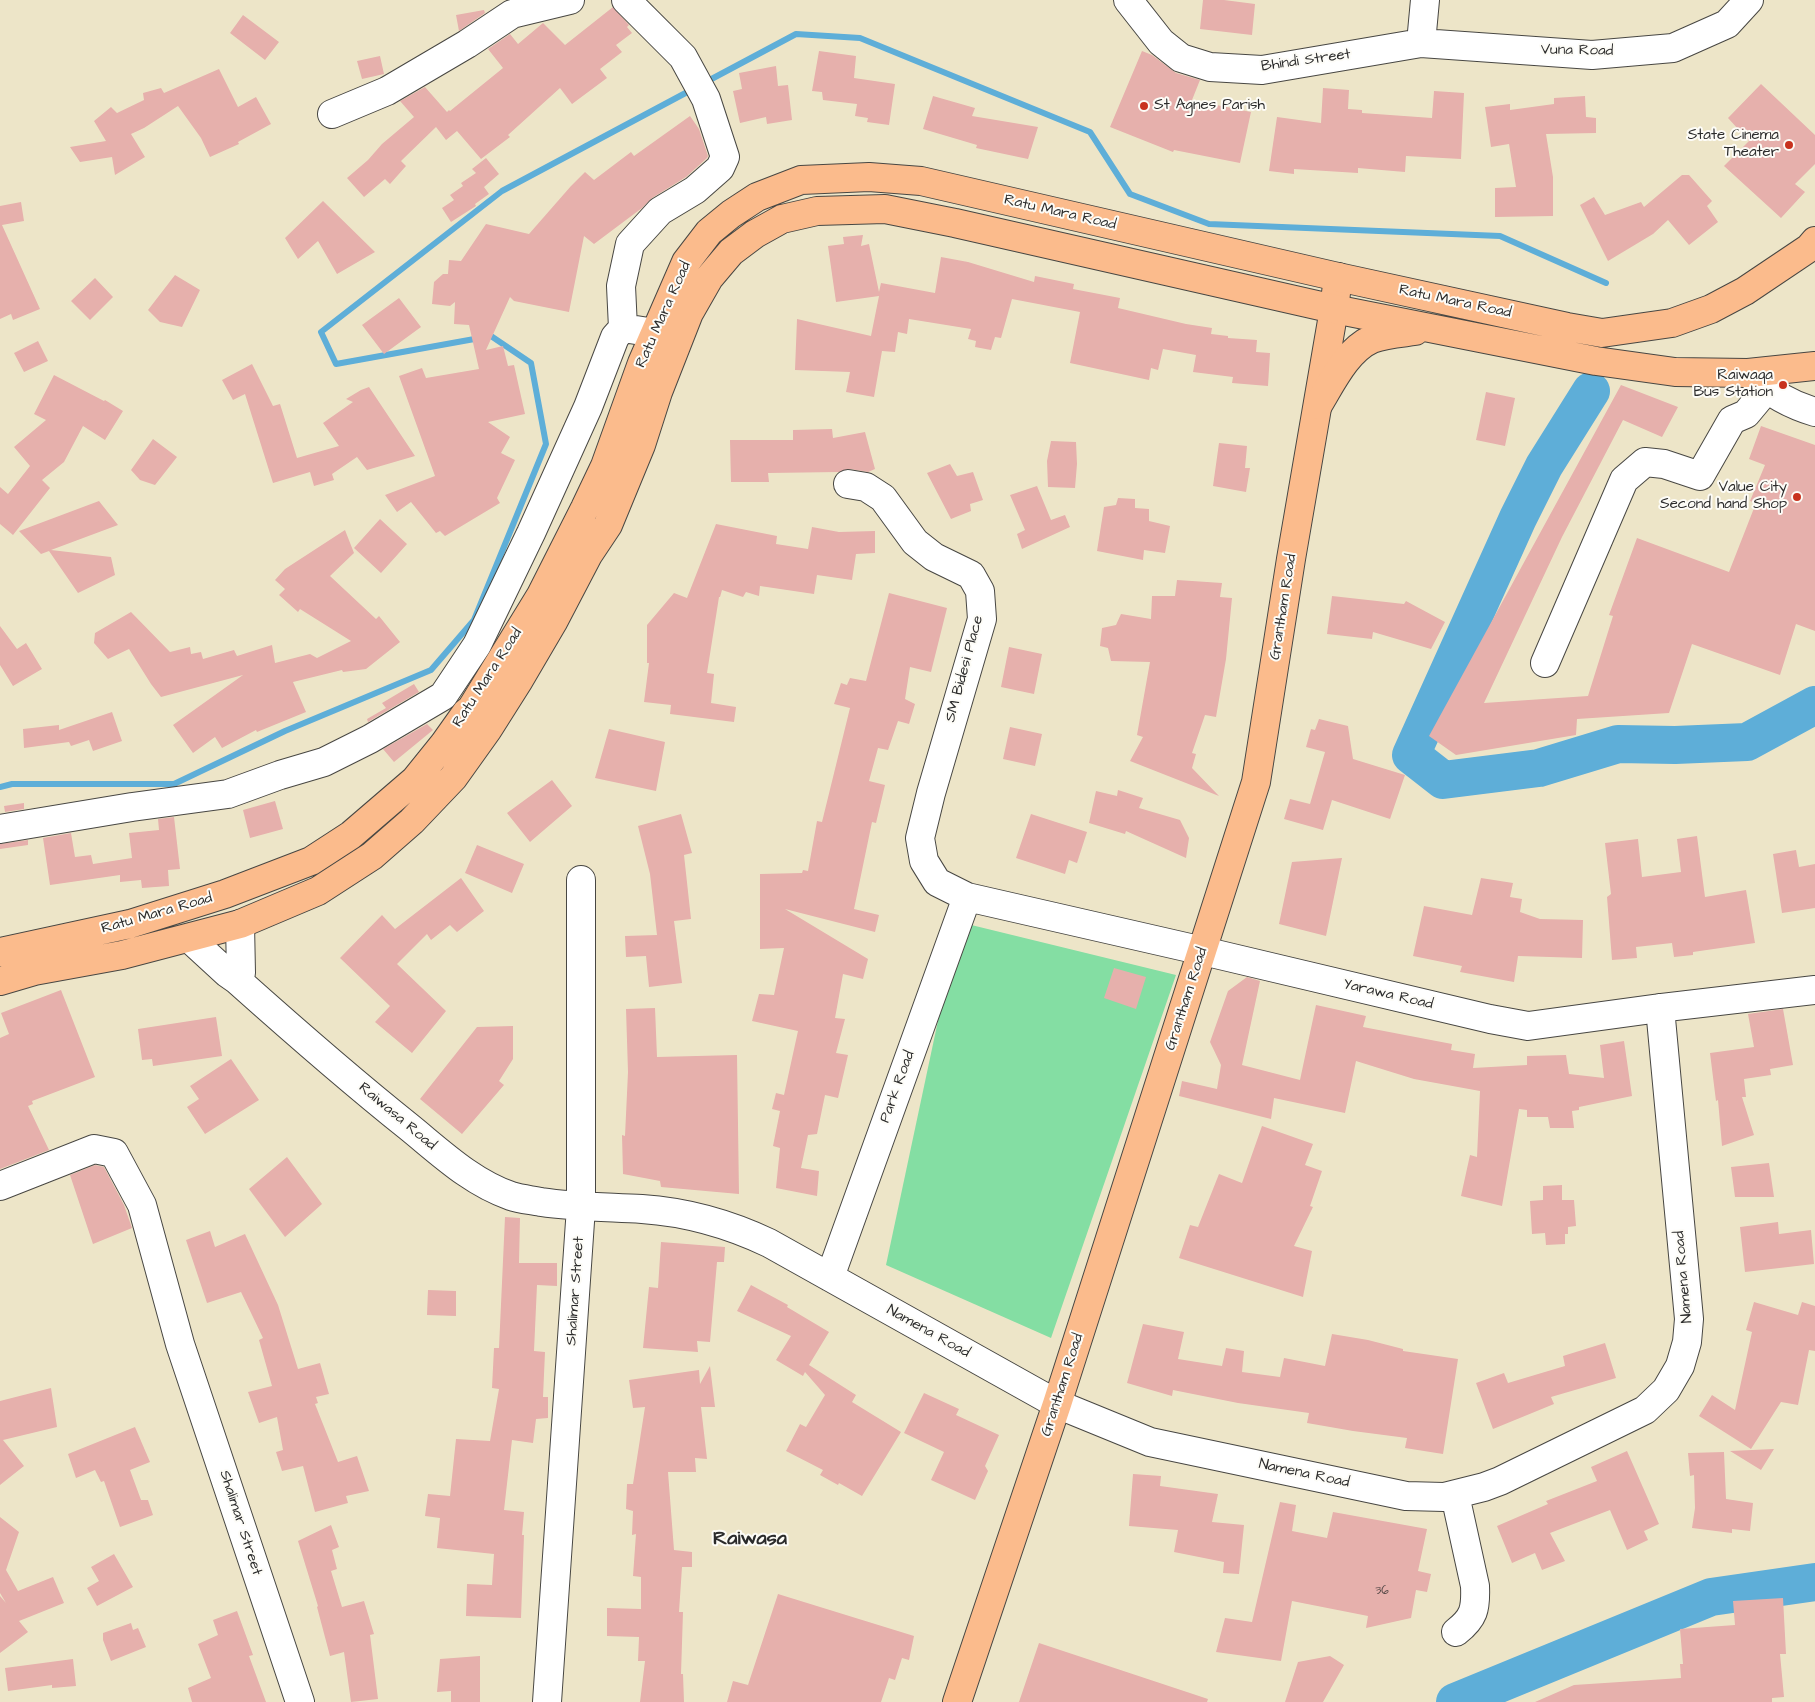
<!DOCTYPE html>
<html>
<head>
<meta charset="utf-8">
<style>
	body { margin:0 }
	canvas { display:block; background:#ede5c8 }
</style>
</head>
<body>
<canvas width="1815" height="1702"></canvas>
<script>
const ctx = document.querySelector('canvas').getContext('2d');
ctx.lineJoin = 'round';
function paint(path, color) { ctx.fillStyle = color; ctx.fill(path, 'evenodd'); }
function strokePath(path, color, width, dash) { ctx.strokeStyle = color; ctx.lineWidth = width; ctx.lineCap = dash ? 'butt' : 'round'; ctx.setLineDash(dash || []); ctx.stroke(path); }
function drawText(font, color, halo, rows, align = 'center') {
  ctx.font = font + ' "Architects Daughter",sans-serif'; ctx.lineWidth = 4; ctx.setLineDash([]); ctx.textBaseline = 'middle'; ctx.strokeStyle = halo; ctx.fillStyle = color; for (const [text, x, y, turn = 0] of rows) {
    ctx.save(); ctx.translate(x, y); ctx.rotate((+turn || 0) * Math.PI / 180); ctx.textAlign = isNaN(turn) ? turn : align; if (halo) ctx.strokeText(text, 0, 0); ctx.fillText(text, 0, 0); ctx.restore();
  }
}
paint(new Path2D(`
	M959,922L1176,975L1051,1338L886,1265Z`), '#84dea3');
strokePath(new Path2D(`
	M704,83L796,34L860,38L1090,132L1130,194L1209,224L1500,236L1606,283
	M0,787L12,784H174L285,731L431,670L474,620L546,444L531,363L491,336L336,364L321,332L502,191L693,89`), '#5eaed8', 6);
strokePath(new Path2D(`
	M1591,391L1544,466L1518,518L1411,755L1443,780L1539,768L1618,744L1675,745L1747,742L1815,705
	M1455,1702L1711,1597L1815,1582`), '#5eaed8', 38);
paint(new Path2D(`
	M1203,0H1224L1255,4L1252,35L1200,29Z
	M613,7L629,25L627,27L632,33L616,45L622,52L600,69L607,78L572,104L560,88L508,135L510,137L481,159L457,131L446,140L436,127L401,161L406,166L390,184L385,179L364,197L347,178L368,160L382,144L414,117L400,101L425,87L447,112L449,110L450,111L503,68L488,49L510,34L518,44L543,23L565,45Z
	M484,10L485,13L459,31L456,15Z
	M243,15L279,42L265,60L230,33Z
	M819,51L856,56L854,78L895,84L889,125L867,122L868,118L855,116L857,104L823,100L822,92L812,91Z
	M1142,51L1152,55L1176,73L1200,80L1192,100L1251,112L1240,163L1174,150L1173,152L1110,127Z
	M380,56L384,74L362,79L357,61Z
	M776,66L778,86L788,85L792,120L767,124L766,117L740,123L733,91L742,89L739,73Z
	M219,69L238,107L256,97L271,124L238,142L239,144L210,157L201,138L178,106L144,128L131,134L145,157L115,175L112,157L80,162L70,147L106,141L94,121L111,107L117,113L144,100L143,93L161,88L164,93Z
	M1761,84L1815,135V164L1795,184L1805,192L1781,218L1724,166L1749,141L1728,118Z
	M1323,88L1349,90L1348,109L1362,110V113L1432,118L1434,91L1464,93L1461,159L1406,156L1405,172L1358,168V173L1294,169V174L1269,171L1277,117L1321,123Z
	M933,96L975,108L972,116L1038,127L1028,159L976,148L977,145L923,129Z
	M1585,96L1586,117L1596,118V133L1546,134L1553,177V216L1495,217V188L1516,187L1509,144L1491,147L1485,107L1510,104V110L1554,104V98Z
	M690,116L699,129L708,156L707,158L686,177L652,198L642,208L594,244L584,236L569,312L514,301L510,297L486,350L503,346L508,366L514,365L525,414L488,422L510,437L501,453L515,460L497,498L500,503L445,536L440,531L436,533L411,502L397,512L385,495L435,476L399,376L422,368L426,378L479,369L469,325L454,324L455,302L450,306L432,304L434,282L443,274H448L449,260L461,261L486,224L529,234L571,186L585,172L594,180L631,152L634,156Z
	M486,158L499,174L484,187L489,194L475,204L476,206L451,222L442,208L454,200L450,195L463,186L461,183L476,173L472,169Z
	M1682,175H1689L1712,201L1707,206L1718,222L1689,245L1668,220L1653,234L1608,261L1580,205L1594,197L1605,215L1641,202L1644,207Z
	M323,201L375,252L337,274L318,241L298,259L285,238Z
	M21,202L24,221L2,225L40,309L13,320L11,314L0,319V206Z
	M863,235L861,246L869,244L879,292L881,283L935,293L941,257L968,262L1034,282L1035,276L1074,284L1073,289L1120,298L1118,308L1186,324L1212,328L1211,334L1228,336V338L1257,340L1256,352L1270,353L1268,386L1232,383L1233,377L1193,372L1196,355L1163,349L1158,370L1151,368L1149,380L1070,363L1080,312L1012,299L1001,338L995,337L991,350L975,347L976,341L968,339L971,329L909,319L907,334L898,332L895,352L882,351L874,397L846,392L850,372L795,370L797,319L871,336L879,296L836,302L828,246L844,244L843,237Z
	M175,275L200,290L182,327L160,322L148,310Z
	M95,278L113,297L90,320L71,301Z
	M399,298L421,327L384,354L362,325Z
	M38,341L48,361L24,372L14,353Z
	M252,364L273,406L280,404L297,458L339,446L323,423L353,402L346,399L361,390L369,387L415,456L367,470L357,457L332,474L334,480L314,486L310,472L273,483L245,394L233,400L222,380Z
	M54,375L104,401L105,400L123,411L105,440L83,426L64,462L42,480L50,488L13,535L0,524V487L8,494L30,466L14,447L46,420L34,414Z
	M1621,385L1678,407L1662,437L1623,420L1562,537L1484,703L1588,696L1613,616L1609,615L1637,538L1729,572L1756,503L1750,501L1765,465L1749,459L1761,426L1815,445V631L1796,624L1780,675L1692,644L1669,713L1577,719L1576,735L1456,755L1429,736Z
	M1486,392L1515,398L1505,446L1476,440Z
	M832,429L833,438L865,432L875,469L868,472L850,469L839,472L768,473L769,482H731L730,440H793V430Z
	M153,439L177,457L155,485L140,480L131,470Z
	M1051,441L1076,442L1077,464L1075,488L1048,487L1047,461Z
	M1219,443L1247,446L1245,468H1250L1246,492L1213,486Z
	M950,464L957,476L973,472L983,500L970,504L971,511L951,519L927,473Z
	M1037,486L1051,520L1065,515L1070,527L1022,549L1017,534L1025,530L1010,495Z
	M1118,498L1135,499V508L1149,509V521L1170,526L1165,553L1144,550L1143,560L1097,551L1104,507L1116,505Z
	M99,501L118,525L51,550L111,557L115,575L78,593L49,551L41,554L19,531Z
	M380,519L407,544L381,573L354,548Z
	M716,524L777,536L776,544L808,549L812,527L839,532L875,531V553L856,554L852,580L817,575L814,594L760,586L759,596L746,592L743,597L722,590L720,597H719L707,673L714,674L711,703L736,707L734,722L670,714L671,705L644,702L649,663H647V625L674,593L687,598Z
	M345,530L354,553L330,576L376,619L379,616L400,642L366,669L343,672L342,670L293,682L306,712L257,732L256,730L222,748L215,737L193,753L173,725L243,675L161,697L151,684L129,649L108,659L94,643L95,633L131,612L170,652L190,647L191,654L201,652L203,659L234,650L237,656L272,645L275,663L310,654L317,658L351,641L300,609L298,612L279,595L285,589L275,580L285,569Z
	M1177,580L1222,583L1220,597L1232,598L1226,659L1216,717L1205,715L1192,753L1196,754L1192,768L1219,796L1130,761L1143,737L1137,735L1150,662L1111,661L1108,648L1100,646L1102,628L1116,625L1121,614L1151,619L1152,596H1175Z
	M889,593L947,608L931,672L910,667L905,699L915,704L909,724L898,721L888,750L878,748L869,781L885,785L876,823L872,822L854,909L879,915L875,932L785,909L868,959L863,979L843,974L835,1018L845,1019L836,1053L848,1055L838,1098L825,1095L817,1134L808,1135L801,1168L819,1171L817,1196L776,1188L780,1148L773,1146L780,1111L772,1109L776,1093L784,1095L798,1031L752,1021L759,994L774,995L784,948L760,949V874L802,873L803,870L808,871L817,821L822,822L850,708L834,704L841,683L847,685L850,678L866,681Z
	M1332,596L1404,604L1406,601L1445,622L1431,649L1373,632L1372,639L1327,634Z
	M0,626L17,649L26,643L42,669L13,686L0,665Z
	M1009,647L1042,654L1034,694L1001,687Z
	M414,684L419,692L368,722L367,719L386,708L382,703Z
	M112,712L122,741L93,751L89,740L71,746L69,742L24,748L23,729L59,725V730Z
	M1319,719L1348,726L1353,759L1405,775L1390,819L1332,800L1323,830L1284,819L1290,799L1310,804L1325,752L1306,747L1311,729L1315,730Z
	M427,724L433,730L394,762L383,749Z
	M1010,727L1042,734L1035,766L1003,759Z
	M609,729L665,742L656,791L595,778Z
	M552,780L572,806L530,842L507,813Z
	M1118,790L1143,798L1139,808L1180,820L1189,838L1186,858L1126,831L1125,834L1089,823L1096,791L1117,796Z
	M275,801L283,829L250,838L243,810Z
	M24,803V809L5,812L4,806Z
	M681,814L692,853L684,855L691,919L674,921L682,983L649,987L646,956L626,957L625,936L657,935L650,874L638,826Z
	M1031,814L1087,832L1077,863L1069,860L1065,874L1016,858Z
	M174,817L180,869L168,870L169,886L142,888L141,880L120,882V875L50,885L43,838L71,833L75,857L91,855L93,864L132,858L129,833L159,830L158,819Z
	M1697,836L1705,897L1746,890L1755,943L1693,952V955L1674,957L1672,943L1636,947L1637,958L1612,960L1607,897L1611,894L1605,843L1638,839L1642,877L1681,872L1677,839Z
	M28,840V845L0,849V844Z
	M477,845L524,864L512,893L465,873Z
	M1796,850L1799,867L1815,864V908L1782,913L1773,854Z
	M1342,858L1326,936L1279,924L1292,862Z
	M461,878L484,911L457,932L450,925L431,940L427,934L397,964L446,1011L412,1053L375,1022L390,1006L340,958L382,915L395,929Z
	M1481,878L1513,883L1510,897L1522,899L1520,912L1540,919L1583,920L1582,958L1518,956L1514,982L1460,972L1462,966L1413,956L1424,906L1472,915Z
	M1114,968L1146,977L1136,1009L1104,998Z
	M1247,977L1260,981L1242,1065L1300,1080L1316,1005L1366,1016L1363,1027L1452,1044L1451,1050L1475,1054L1473,1068L1527,1065V1056L1566,1055L1569,1074L1604,1078L1600,1045L1624,1041L1632,1096L1579,1107V1110L1572,1111L1574,1128H1550L1548,1117H1527V1110L1519,1109L1502,1206L1461,1196L1470,1155L1477,1157L1480,1091L1414,1079L1356,1061L1345,1113L1274,1098L1271,1119L1179,1096L1182,1081L1217,1089L1221,1065L1210,1042L1228,991Z
	M61,990L95,1077L32,1101L33,1104L28,1106L49,1150L0,1169V1038L9,1034L1,1013Z
	M655,1008L657,1057L737,1055L739,1194L661,1187L660,1181L623,1174L622,1135L625,1136L628,1072L626,1009Z
	M1783,1009L1793,1065L1770,1069L1771,1075L1744,1079L1746,1097H1742L1754,1135L1722,1146L1718,1100L1716,1101L1710,1053L1754,1047L1748,1014Z
	M216,1017L222,1056L153,1066L152,1059L142,1060L138,1029Z
	M513,1026V1059L499,1081L504,1085L462,1134L420,1099L477,1027Z
	M231,1059L259,1100L205,1134L187,1107L199,1099L190,1086Z
	M1262,1126L1313,1144L1305,1165L1322,1171L1310,1206L1313,1207L1294,1246L1312,1251L1303,1297L1179,1258L1190,1225L1198,1227L1219,1174L1242,1183Z
	M287,1157L322,1204L285,1237L249,1189Z
	M1769,1163L1774,1197H1735L1731,1167Z
	M95,1165L104,1167L124,1205L132,1228L93,1244L70,1175Z
	M1562,1185V1200H1574L1576,1226L1568,1227V1234H1565V1244L1546,1245L1545,1233L1532,1234L1530,1201L1543,1200V1186Z
	M505,1217L520,1218L519,1263H557V1286L537,1285L534,1351L545,1352L543,1397H548V1418L536,1419L533,1443L512,1440L504,1510L524,1512L522,1535H524L521,1618L466,1616L467,1584L492,1585L494,1554L437,1548L440,1518L425,1516L428,1494L450,1496L456,1439L490,1441L499,1389L492,1388L494,1348H499Z
	M1778,1222L1779,1234L1811,1230L1814,1264L1745,1272L1740,1227Z
	M210,1231L215,1247L245,1234L278,1305L298,1369L320,1363L329,1394L316,1397L318,1403L315,1404L338,1462L357,1456L369,1491L346,1496L348,1503L315,1512L303,1466L282,1471L276,1452L283,1450L277,1417L259,1423L248,1392L272,1386L259,1340L263,1338L241,1292L207,1303L186,1240Z
	M661,1242L725,1247L724,1262H717L710,1342L697,1341L698,1352L643,1348L649,1287L658,1288Z
	M751,1285L788,1305L787,1307L829,1332L809,1365L856,1395L852,1402L901,1432L862,1496L839,1483L838,1485L820,1475L823,1470L786,1451L800,1424L806,1427L825,1395L805,1372L803,1376L776,1360L791,1336L737,1311Z
	M428,1290L456,1291V1316L427,1315Z
	M1754,1302L1798,1315L1802,1302L1815,1306V1351L1809,1350L1798,1405L1781,1402L1751,1449L1699,1416L1712,1395L1735,1410L1752,1332L1746,1330Z
	M1143,1324L1184,1332L1178,1359L1222,1366L1226,1348L1244,1351L1242,1372L1280,1377L1284,1358L1325,1366L1332,1334L1368,1340L1403,1349V1351L1458,1359L1443,1454L1405,1448L1407,1438L1353,1431L1307,1423L1309,1413L1238,1403L1173,1390L1172,1396L1127,1383Z
	M1605,1343L1616,1378L1551,1397L1554,1404L1493,1429L1476,1383L1504,1373L1508,1383L1565,1366L1563,1356Z
	M710,1366L715,1407H701L707,1459L695,1458L696,1472H668L674,1550L692,1552V1567H682L679,1612H683L681,1674H683L684,1702H640L645,1661H638L639,1637L607,1636V1608L641,1609V1577L633,1576L636,1534L632,1535L633,1511L626,1509L627,1484H633L645,1407L633,1408L629,1380L699,1370L700,1384Z
	M51,1388L57,1427L3,1440L24,1466L0,1485V1401Z
	M924,1393L959,1409L956,1415L999,1435L985,1466L988,1471L975,1500L931,1480L944,1452L904,1433Z
	M135,1427L150,1462L130,1470L141,1500H148L153,1515L120,1527L104,1481L101,1482L95,1470L76,1478L68,1454Z
	M1774,1449L1761,1470L1730,1451Z
	M1627,1451L1659,1524L1644,1531L1648,1540L1627,1550L1610,1510L1550,1533L1565,1561L1542,1570L1535,1553L1512,1563L1497,1526L1548,1504L1546,1501L1597,1481L1591,1467Z
	M1724,1452L1726,1499L1753,1503L1750,1531L1732,1529V1533L1692,1528L1695,1508L1694,1475L1690,1476L1688,1453Z
	M1133,1474L1161,1476L1160,1486L1218,1494L1212,1522L1244,1525L1239,1574L1223,1573L1224,1562L1174,1552L1178,1530L1129,1526Z
	M1280,1502L1296,1505L1292,1531L1327,1538L1333,1512L1427,1529L1418,1571L1431,1574L1427,1592L1416,1590L1411,1618L1366,1628L1368,1616L1292,1601L1281,1661L1216,1652L1225,1618L1252,1622Z
	M0,1517L19,1532L6,1570L18,1591L53,1577L64,1603L19,1621L28,1632L0,1653V1596L6,1603L0,1593Z
	M331,1525L339,1547L332,1550L337,1569L331,1571L342,1607L364,1601L374,1634L370,1635L378,1699L351,1702L344,1652L330,1656L317,1607L318,1606L298,1541Z
	M114,1554L133,1587L97,1606L87,1588L99,1581L91,1567Z
	M778,1594L914,1636L909,1660L902,1658L895,1680L889,1678L881,1702H727L733,1681L748,1685Z
	M1783,1598L1786,1654H1780L1784,1697L1772,1698V1702H1535L1574,1685L1681,1678L1680,1664H1683L1680,1629L1735,1625L1733,1601Z
	M237,1611L253,1655L249,1656L266,1702H192L188,1688L211,1678L198,1644L218,1635L213,1620Z
	M131,1623L133,1630L138,1628L146,1647L111,1661L103,1640V1633Z
	M1039,1643L1208,1699L1207,1702H1019Z
	M480,1656V1702H451V1691L437,1692L440,1659Z
	M1330,1656L1344,1665L1323,1702H1285L1298,1662Z
	M73,1659L76,1686L52,1688V1685L8,1691L5,1668Z`), '#e6b0ac');
const minor = new Path2D(`
	M1128,0L1161,42L1181,58L1210,67L1262,70L1421,43L1592,55L1673,48L1727,24L1749,0
	M1421,43L1425,0
	M332,114L387,91L467,44L512,14L570,0
	M623,328L621,286L630,244L660,211L695,190L720,168L725,157L706,99L683,57L626,0
	M1754,378C1771,394 1792,405 1815,412
	M848,484L866,487L883,498L915,542L934,557L971,575L980,591L982,619L931,793L920,838L924,861L937,882L967,897L1203,951L1490,1019L1528,1026L1660,1008L1815,990
	M1545,663L1624,480L1645,462L1664,464L1700,476L1732,420L1746,414L1766,390
	M0,829L132,807L228,794L280,775L324,762L370,739L443,696L477,645L531,533L588,407L615,337L623,328L655,333
	M190,939L227,973L237,980C293,1030 350,1080 409,1127C441,1153 471,1182 511,1196C520,1199 531,1200 541,1202C575,1207 608,1207 642,1209C687,1212 729,1224 769,1243L1057,1404L1150,1442L1406,1496L1444,1497L1484,1487L1500,1481L1645,1410L1666,1390L1680,1366L1687,1342L1689,1319L1660,1008
	M237,980L241,973L240,924
	M0,1186L94,1149L114,1153L142,1205L180,1344L300,1702
	M830,1277L967,897
	M1455,1495L1475,1586C1476,1609 1474,1618 1456,1632
	M547,1702L581,1207V880`);
const major = new Path2D(`
	M957,1702L1057,1404L1256,782L1291,559L1334,309L1338,277`);
const highway = new Path2D(`
	M1318,405C1332,382 1347,350 1372,339C1385,334 1401,333 1415,331
	M0,952L130,924L225,894L311,861L351,835L415,780L444,744L466,713L471,709L541,595L585,508L605,466L642,363L686,262L709,232L731,214L757,197L801,180L869,177L921,181L1338,277L1567,327L1602,333L1672,323L1711,309L1745,291L1809,248L1815,241
	M0,981L34,971L122,955L240,924L318,891L372,856L412,821L453,778L488,729L519,680L553,622L588,555L608,525L641,445L658,392L689,313L709,278L731,252L755,234L782,219L817,211L885,209L955,223L1334,309L1596,361L1675,372L1748,373L1815,366`);
strokePath(minor, '#484743', 30);
strokePath(major, '#484743', 30);
strokePath(highway, '#484743', 30);
strokePath(minor, '#fff', 28);
strokePath(major, '#fbbb8c', 28);
strokePath(highway, '#fbbb8c', 28);
for (const [x, y, r, color] of [
	[1144,106,5,"#c8321e"],
	[1789,145,5,"#c8321e"],
	[1783,385,5,"#c8321e"],
	[1797,497,5,"#c8321e"]
]) { const dot = new Path2D(); dot.arc(x, y, r, 0, 2 * Math.PI); ctx.fillStyle = color; ctx.fill(dot); strokePath(dot, '#fdfcf7', 2); }
drawText('12px', '#5a4c4b', null, [
	["36",1382,1591]
]);
drawText('15px', '#2b2b2b', '#fdfcf7', [
	["Vuna Road",1577,51,1],
	["Bhindi Street",1306,61,-8],
	["Ratu Mara Road",1060,213,13],
	["Ratu Mara Road",1455,302,12],
	["Ratu Mara Road",664,315,-66],
	["Grantham Road",1284,607,-81],
	["SM Bidesi Place",965,669,-75],
	["Ratu Mara Road",488,678,-57],
	["Ratu Mara Road",157,914,-16],
	["Yarawa Road",1388,995,13],
	["Grantham Road",1187,999,-72],
	["Park Road",898,1087,-70],
	["Raiwasa Road",397,1117,40],
	["Namena Road",1684,1277,-95],
	["Shalimar Street",576,1291,-86],
	["Namena Road",928,1332,29],
	["Grantham Road",1063,1385,-72],
	["Namena Road",1304,1474,12],
	["Shalimar Street",240,1523,72]
]);
drawText('15px', '#2b2b2b', '#fdfcf7', [
	["St Agnes Parish",1154,106,"left"],
	["State Cinema",1779,136],
	["Theater",1779,153],
	["Raiwaqa",1773,376],
	["Bus Station",1773,393],
	["Value City",1787,488],
	["Second hand Shop",1787,505]
], 'right');
drawText('bold 20px', '#2b2b2b', '#fdfcf7', [
	["Raiwasa",750,1540]
]);
</script>
</body>
</html>
